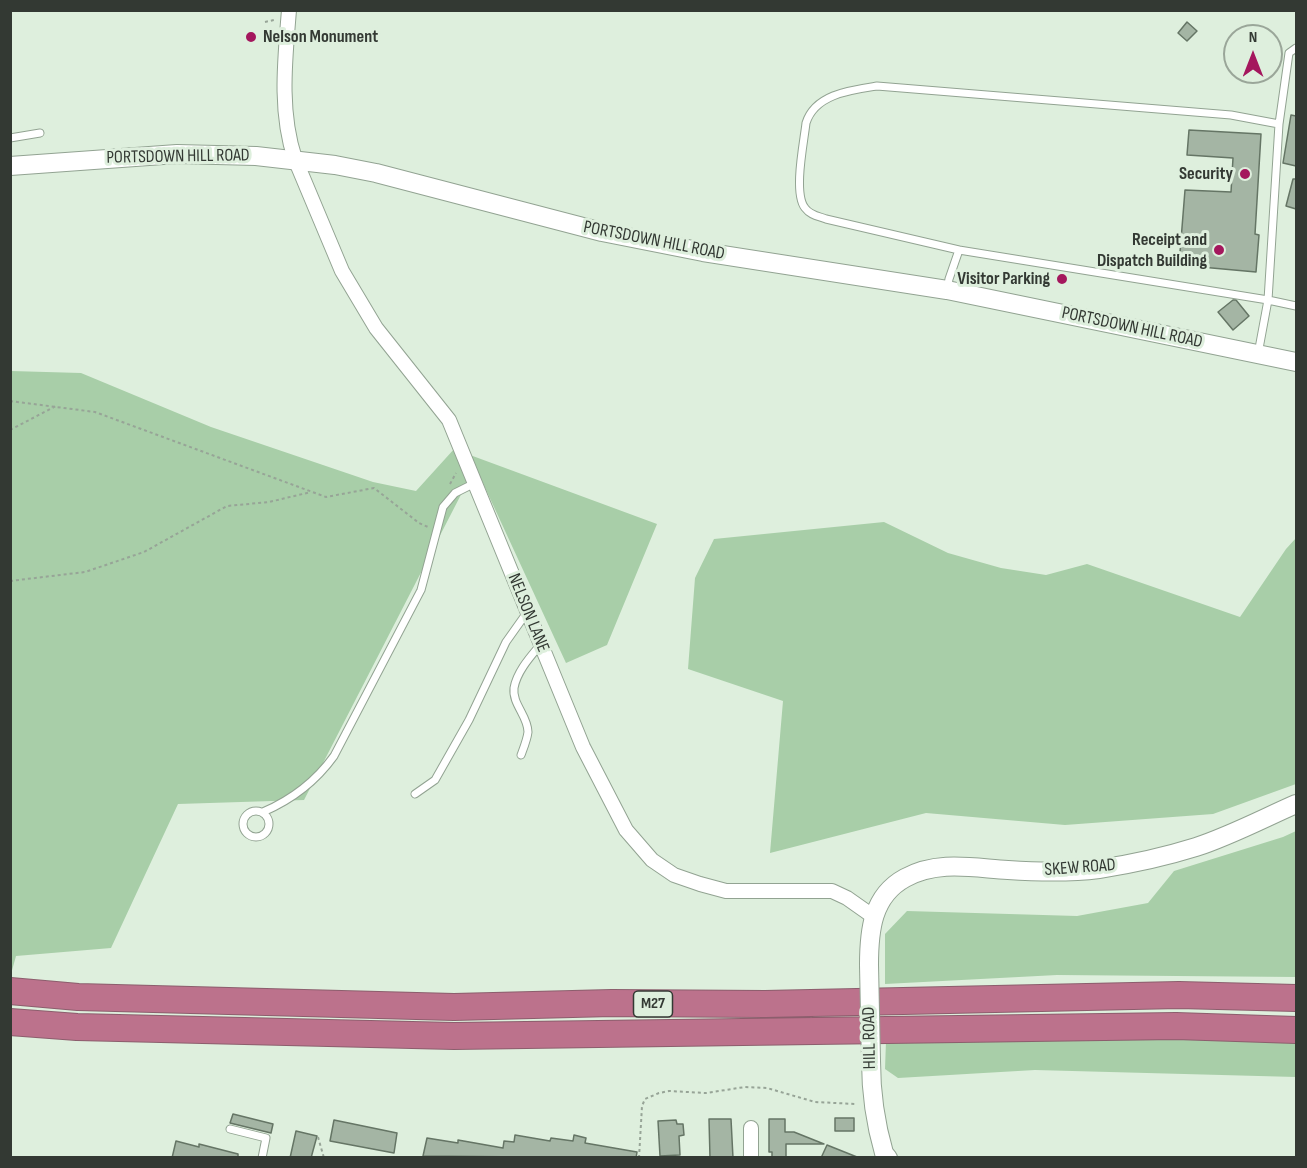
<!DOCTYPE html>
<html>
<head>
<meta charset="utf-8">
<style>
	body { margin:0 }
	#map { position:relative; width:1307px; height:1168px; overflow:hidden; background:#deefdd; font-family:"Sofia Sans Condensed",sans-serif }
	canvas { display:block }
	.frame { position:absolute; inset:0; border:12px solid #333933; pointer-events:none }
	.north { position:absolute; left:1223px; top:24px; width:60px; height:60px; box-sizing:border-box; background:#deefdd; border:2px solid #9aa699; border-radius:50%; rotate:0deg; font-size:16px; font-weight:700; line-height:24px; text-align:center; color:#333933 }
	.north::after { content:''; display:block; margin:auto; width:21px; height:27px; background:#a4175d; clip-path:polygon(50% 0,100% 100%,50% 72%,0 100%) }
</style>
</head>
<body>
<div id="map">
<canvas width="1307" height="1168"></canvas>
<div class="frame"></div>
<div class="north">N</div>
</div>
<script>
const ctx = document.querySelector('canvas').getContext('2d');
ctx.lineJoin = 'round';
function paint(path, color) { ctx.fillStyle = color; ctx.fill(path, 'evenodd'); }
function strokePath(path, color, width, dash) { ctx.strokeStyle = color; ctx.lineWidth = width; ctx.lineCap = dash ? 'butt' : 'round'; ctx.setLineDash(dash || []); ctx.stroke(path); }
function drawText(font, color, halo, rows, align = 'center') {
  ctx.font = font + ' "Sofia Sans Condensed",sans-serif'; ctx.lineWidth = 6; ctx.setLineDash([]); ctx.textBaseline = 'middle'; ctx.strokeStyle = halo; ctx.fillStyle = color; for (const [text, x, y, turn = 0] of rows) {
    ctx.save(); ctx.translate(x, y); ctx.rotate((+turn || 0) * Math.PI / 180); ctx.textAlign = isNaN(turn) ? turn : align; if (halo) ctx.strokeText(text, 0, 0); ctx.fillText(text, 0, 0); ctx.restore();
  }
}
paint(new Path2D(`
	M11,371L81,373L211,427L373,482L416,491L455,448L468,481L304,800L178,804L111,948L16,956L11,974Z
	M470,455L657,524L607,645L566,663Z
	M884,522L948,553L1001,568L1046,575L1087,564L1240,617L1286,549L1296,538V784L1213,814L1065,825L926,813L770,853L783,701L688,669L695,578L714,539Z
	M1296,831V977L1057,975L885,984V934L907,911L1077,916L1148,903L1174,871L1283,837Z
	M1243,1037L1296,1041V1077L1035,1070L898,1078L885,1069L886,1041Z`), '#a8cea8');
const building = new Path2D(`
	M1187,22L1197,31L1187,41L1178,33Z
	M1291,115L1296,116V166L1283,163Z
	M1189,130L1261,134L1255,234L1259,235L1256,272L1179,265L1185,190L1231,192L1233,158L1187,155Z
	M1293,179H1296V209L1286,206Z
	M1233,300H1236L1249,316L1233,330L1218,312Z
	M233,1114L273,1124L271,1133L230,1123Z
	M835,1118H854V1131H835Z
	M709,1119H731L733,1158H710Z
	M769,1119H785V1132H794L824,1144H786V1158H772V1152H769Z
	M334,1120L397,1133L394,1153L330,1141Z
	M676,1120L677,1124H683L684,1135L679,1136L680,1155L660,1156L658,1121Z
	M296,1131L317,1136L311,1158H290Z
	M515,1135L550,1141L551,1138L573,1141L574,1135L586,1138L585,1143L637,1152L636,1158L423,1156L427,1138L458,1143V1140L503,1148L504,1141L514,1142Z
	M176,1141L199,1147V1144L238,1154V1158H172Z
	M827,1145L857,1157V1158H821Z`);
paint(building, '#a4b5a4');
strokePath(building, '#657565', 1.5);
const service = new Path2D(`
	M10,138L40,133
	M959,250L826,219C818,216 810,215 805,208C793,193 804,142 806,123C815,94 851,90 877,86L1231,115L1279,124
	M947,290L949,279L959,250L1268,300L1296,306
	M1258,354L1268,300L1279,124L1289,53L1296,48
	M521,755C524,747 527,740 528,732C528,716 512,704 514,688C517,671 531,656 541,644
	M415,794L435,780L469,720L506,642L528,611
	M243 824a13 13 0 1 1 26 0a13 13 0 1 1-26 0Z
	M263,812C291,800 316,781 334,756L421,590L443,507L455,493L475,483
	M230,1129L266,1138L262,1158`);
const minor = new Path2D(`
	M289,10C285,60 279,111 295,159L342,271L376,328L449,420L583,747L626,830L652,860L674,875L700,884L726,891H832L847,898L874,917
	M751,1158V1128`);
const tertiary = new Path2D(`
	M10,166L177,154L256,156L335,165L376,173L602,232L703,252L947,290L1296,362
	M869,965C869,931 872,896 905,878C938,860 973,868 1008,870C1038,872 1068,873 1099,869C1132,864 1164,857 1196,847C1230,836 1264,818 1296,804
	M871,1061C871,1093 875,1122 884,1153L888,1158`);
const motorway = new Path2D(`
	M10,991L78,997L454,1007L612,1003L765,1004L1179,995L1296,998
	M10,1022L77,1027L454,1036L1176,1026L1296,1030`);
strokePath(service, '#92a392', 9);
strokePath(minor, '#92a392', 16);
strokePath(tertiary, '#92a392', 20);
strokePath(motorway, '#8c5e6d', 28);
strokePath(new Path2D(`
	M265,22L274,20
	M10,401L95,412L326,497L374,488L419,523L428,527
	M10,430L56,406
	M450,484L456,473
	M10,581L85,572L144,552L227,506L269,502L311,492
	M318,1137L324,1158
	M639,1158L642,1106L645,1099L659,1093L669,1091L706,1093L745,1087L767,1088L815,1102L855,1104`), '#97a497', 2, [3, 3]);
strokePath(service, '#fff', 7);
strokePath(minor, '#fff', 14);
strokePath(tertiary, '#fff', 18);
strokePath(motorway, '#bc728c', 26);
const tertiaryBridge = new Path2D(`
	M869,965L871,1061`);
strokePath(tertiaryBridge, '#92a392', 20, []);
strokePath(tertiaryBridge, '#fff', 18);
for (const [x, y, r, color] of [
	[251,37,6,"#a4175d"],
	[1245,174,6,"#a4175d"],
	[1219,250,6,"#a4175d"],
	[1062,279,6,"#a4175d"]
]) { const dot = new Path2D(); dot.arc(x, y, r, 0, 2 * Math.PI); ctx.fillStyle = color; ctx.fill(dot); strokePath(dot, '#deefdd', 2); }
for (const [x, y, w] of [
	[653,1004,39]
]) { const box = new Path2D(); box.roundRect(x - w / 2, y - 13, w, 26, 4.5); ctx.fillStyle = '#deefdd'; ctx.fill(box); strokePath(box, '#333933', 1.5); }
drawText('bold 16px', '#333933', null, [
	["M27",653,1004]
]);
drawText('bold 18px', '#333933', '#deefdd', [
	["Nelson Monument",263,37,"left"],
	["Security",1233,174],
	["Receipt and",1207,240],
	["Dispatch Building",1207,261],
	["Visitor Parking",1050,279]
], 'right');
drawText('18px', '#333933', '#deefdd', [
	["PORTSDOWN HILL ROAD",178,157,-1],
	["PORTSDOWN HILL ROAD",654,241,11],
	["PORTSDOWN HILL ROAD",1132,328,12],
	["NELSON LANE",528,613,68],
	["SKEW ROAD",1080,868,-4],
	["HILL ROAD",870,1038,-91]
]);
</script>
</body>
</html>
